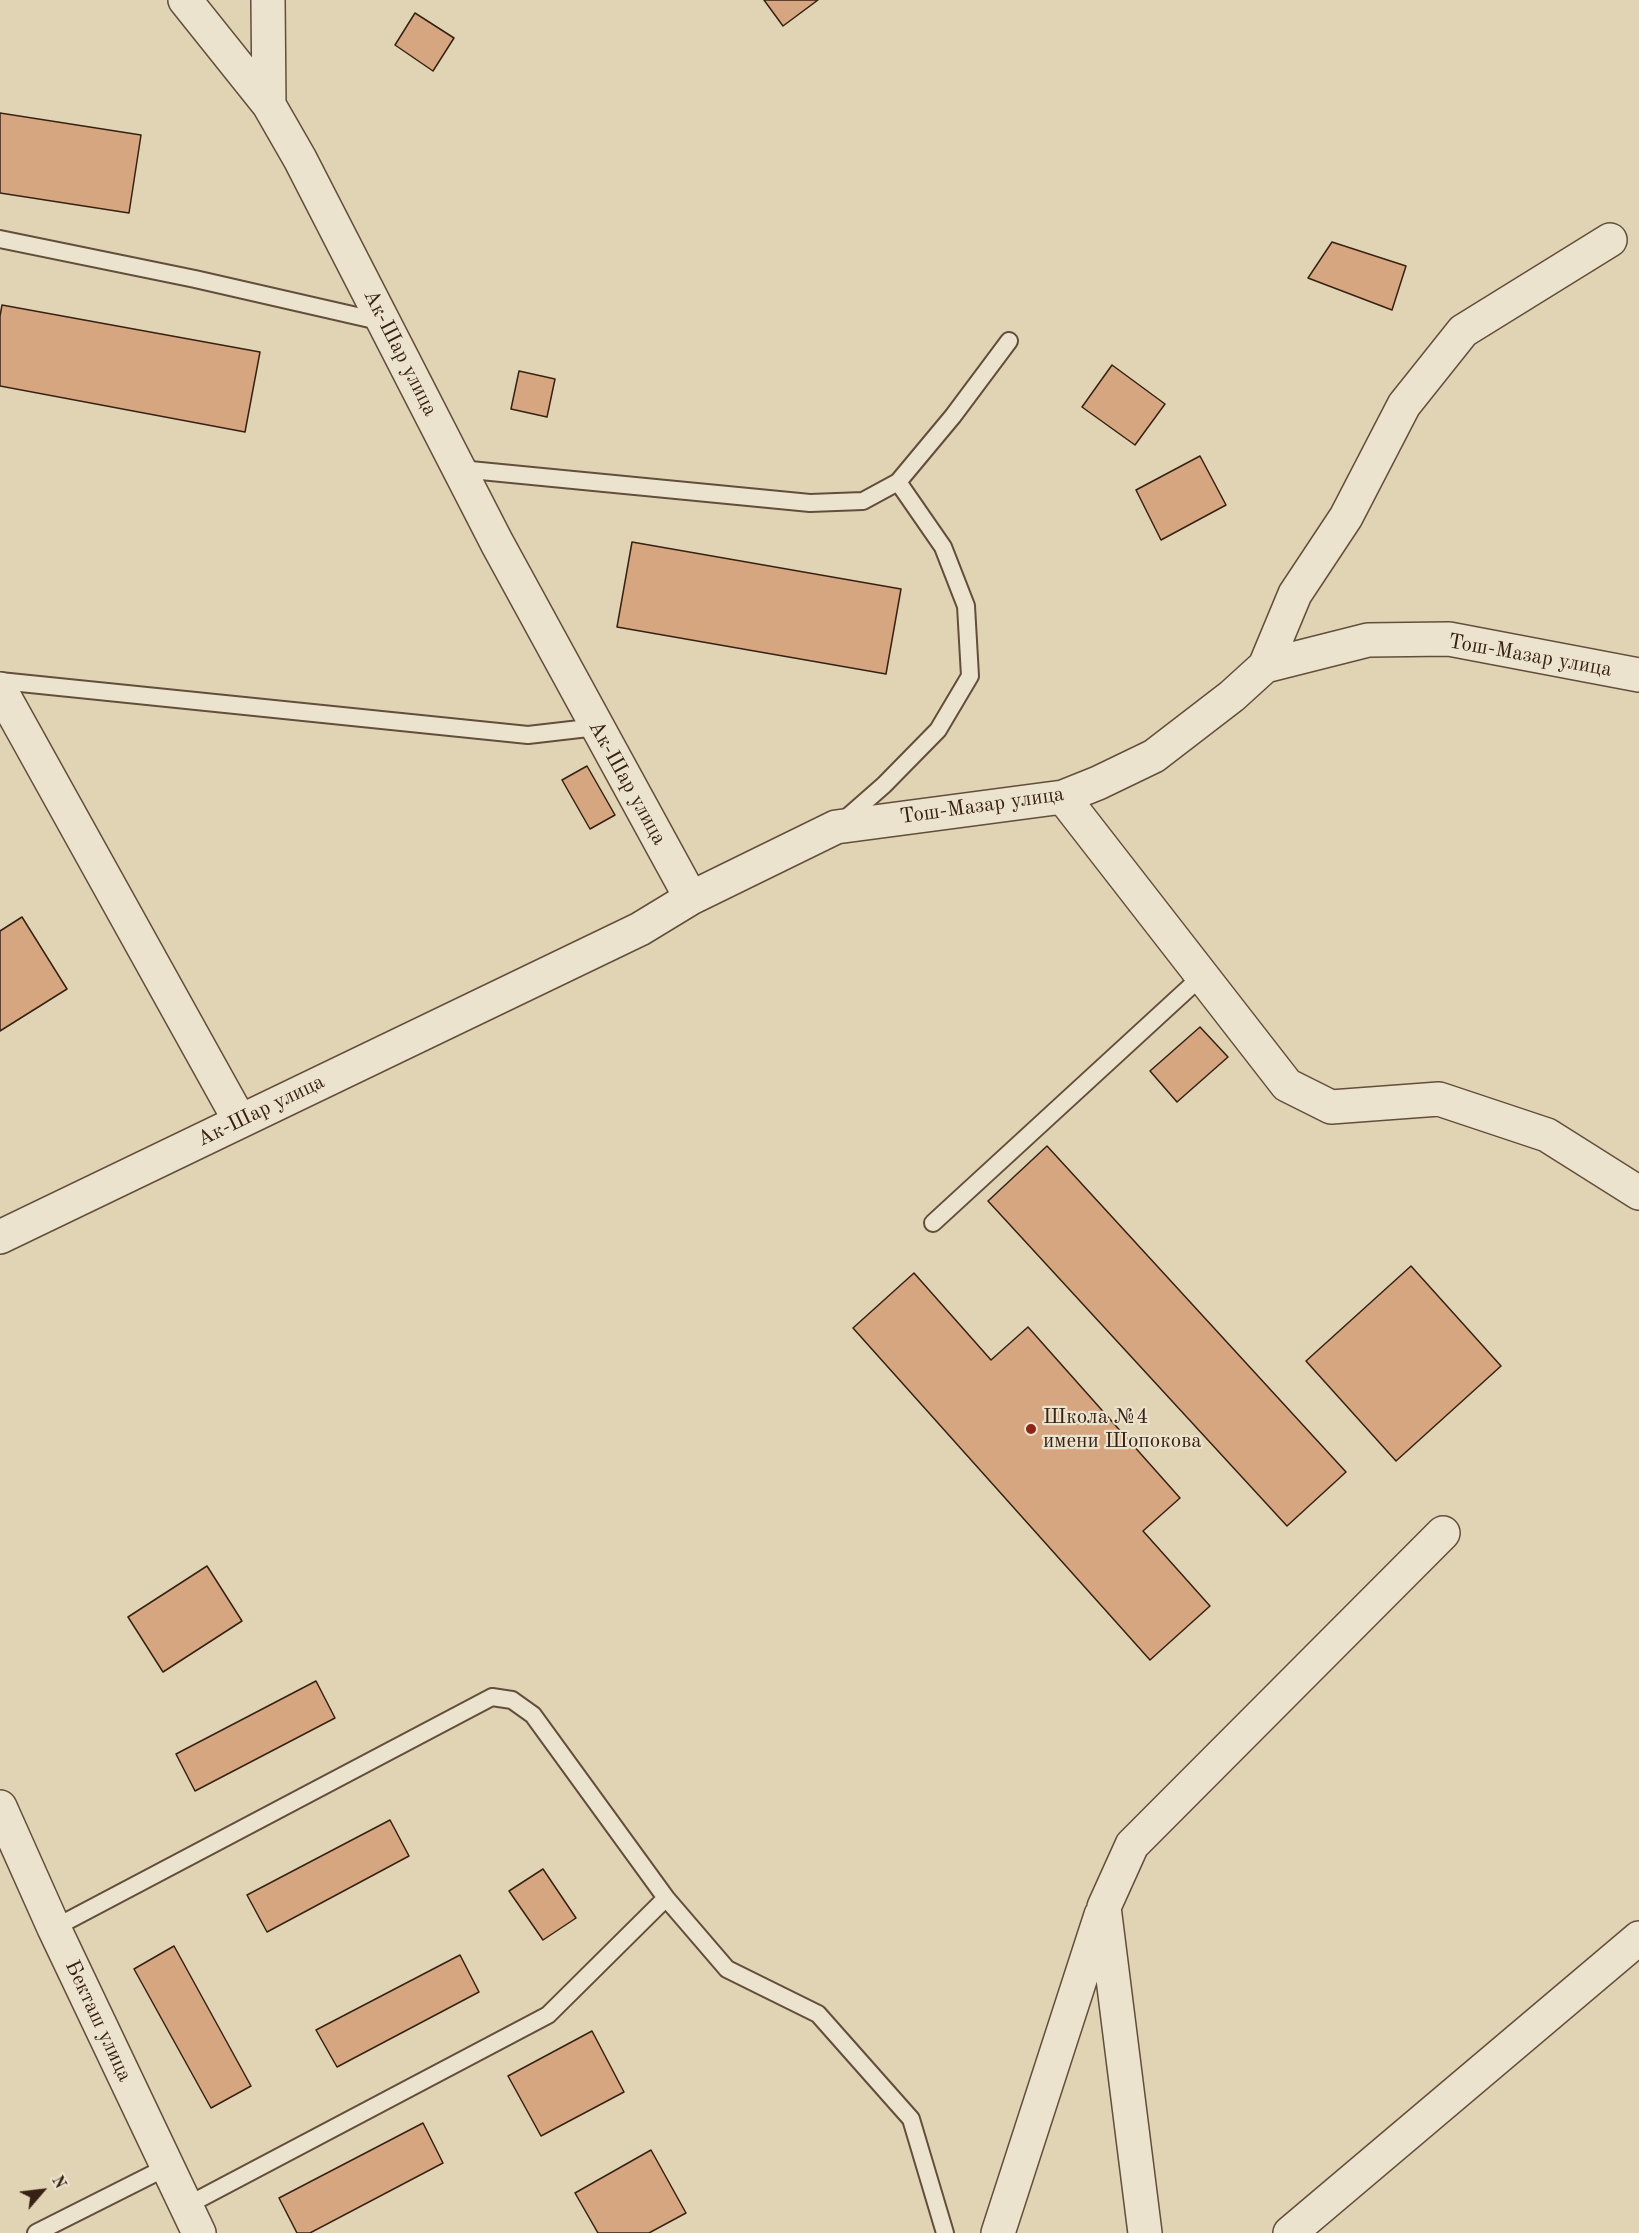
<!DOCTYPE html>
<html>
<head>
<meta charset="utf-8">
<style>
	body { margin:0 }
	#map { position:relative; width:1639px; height:2233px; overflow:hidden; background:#e1d4b4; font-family:"Old Standard TT",serif }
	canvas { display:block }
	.north { position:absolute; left:12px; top:2161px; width:60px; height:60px; -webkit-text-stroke:4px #ece3ce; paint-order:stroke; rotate:62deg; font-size:16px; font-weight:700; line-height:24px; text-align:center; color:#372113 }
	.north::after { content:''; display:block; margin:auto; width:21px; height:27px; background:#372113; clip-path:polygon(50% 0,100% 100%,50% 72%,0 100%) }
</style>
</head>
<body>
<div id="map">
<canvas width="1639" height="2233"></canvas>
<div class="north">N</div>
</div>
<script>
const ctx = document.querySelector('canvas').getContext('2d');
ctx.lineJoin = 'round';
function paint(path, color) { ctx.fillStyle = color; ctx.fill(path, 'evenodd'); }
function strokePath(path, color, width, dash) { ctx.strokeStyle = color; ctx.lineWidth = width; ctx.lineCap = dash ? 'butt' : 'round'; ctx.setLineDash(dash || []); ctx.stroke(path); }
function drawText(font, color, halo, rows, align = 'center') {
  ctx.font = font + ' "Old Standard TT",serif'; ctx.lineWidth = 4.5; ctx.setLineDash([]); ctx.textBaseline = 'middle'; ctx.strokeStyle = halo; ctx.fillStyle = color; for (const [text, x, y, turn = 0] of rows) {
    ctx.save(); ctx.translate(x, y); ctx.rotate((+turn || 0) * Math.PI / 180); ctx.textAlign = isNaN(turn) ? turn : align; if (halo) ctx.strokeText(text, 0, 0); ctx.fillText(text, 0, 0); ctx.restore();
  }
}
const building = new Path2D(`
	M764,0H818L783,26Z
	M415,13L454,38L433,71L395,45Z
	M0,113L141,135L129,213L0,193Z
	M1332,242L1406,266L1392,310L1308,278Z
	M2,305L260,352L245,432L0,386V316Z
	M1112,365L1165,404L1135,445L1082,407Z
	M519,371L555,379L547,417L511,409Z
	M1200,456L1226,505L1161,540L1136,490Z
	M632,542L901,589L886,674L617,627Z
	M587,766L615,815L590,829L562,780Z
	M22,917L67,989L0,1031V931Z
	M1200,1027L1228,1057L1177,1102L1150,1071Z
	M1047,1146L1346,1472L1287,1526L988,1201Z
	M1411,1266L1501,1366L1396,1461L1306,1361Z
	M914,1273L991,1360L1028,1327L1180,1498L1143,1531L1210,1606L1150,1660L853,1328Z
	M207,1566L242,1621L163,1672L128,1617Z
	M316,1681L335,1718L195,1791L176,1754Z
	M390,1820L409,1856L267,1932L247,1895Z
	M543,1869L576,1918L543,1940L509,1891Z
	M174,1946L251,2086L211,2108L134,1969Z
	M460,1955L479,1992L337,2067L316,2030Z
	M592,2031L624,2092L541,2136L508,2076Z
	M423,2123L443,2163L310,2233H297L279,2198Z
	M651,2150L686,2213L649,2233H598L575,2193Z`);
paint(building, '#d6a680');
strokePath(building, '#372113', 1.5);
const service = new Path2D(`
	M0,239L195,279L383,322
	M460,469L810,503L863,501L898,482L953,416L1009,341
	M0,681L528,735L597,727
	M843,821L884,785L938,730L970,676L966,606L943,547L898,482
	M933,1223L1203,975
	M54,1928L492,1697L512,1700L533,1715L666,1898L727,1969L818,2014L911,2119L945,2233
	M186,2206L548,2015L666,1898
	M36,2233L167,2167`);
const minor = new Path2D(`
	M268,0L269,105
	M1265,666L1295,594L1346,517L1404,405L1463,331L1610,240
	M0,689L240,1121
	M1063,797L1287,1085L1331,1107L1439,1099L1547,1135L1639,1193
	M691,898L836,827L1063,797L1098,783L1154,756L1232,696L1265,666L1368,640L1449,639L1639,675
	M0,1237L640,929L691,898L497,543L300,159L269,105L185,0
	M0,1807L54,1928L199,2233
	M998,2233L1101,1915
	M1145,2233L1104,1907L1132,1845L1443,1533
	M1290,2233L1639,1938`);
strokePath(service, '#624e3b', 20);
strokePath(minor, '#624e3b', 36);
strokePath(service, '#ece3ce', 16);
strokePath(minor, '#ece3ce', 33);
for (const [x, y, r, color] of [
	[1031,1429,6,"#8f2418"]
]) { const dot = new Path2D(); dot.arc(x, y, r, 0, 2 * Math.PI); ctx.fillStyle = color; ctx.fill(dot); strokePath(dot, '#ece3ce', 2); }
drawText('21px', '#372113', '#ece3ce', [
	["Ак-Шар улица",400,353,63],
	["Тош-Мазар улица",1530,656,10],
	["Ак-Шар улица",627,783,61],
	["Тош-Мазар улица",982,806,-8],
	["Ак-Шар улица",261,1111,-26],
	["Бекташ улица",98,2021,65]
]);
drawText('21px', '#372113', '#ece3ce', [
	["Школа №4",1043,1417],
	["имени Шопокова",1043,1441]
], 'left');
</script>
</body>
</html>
